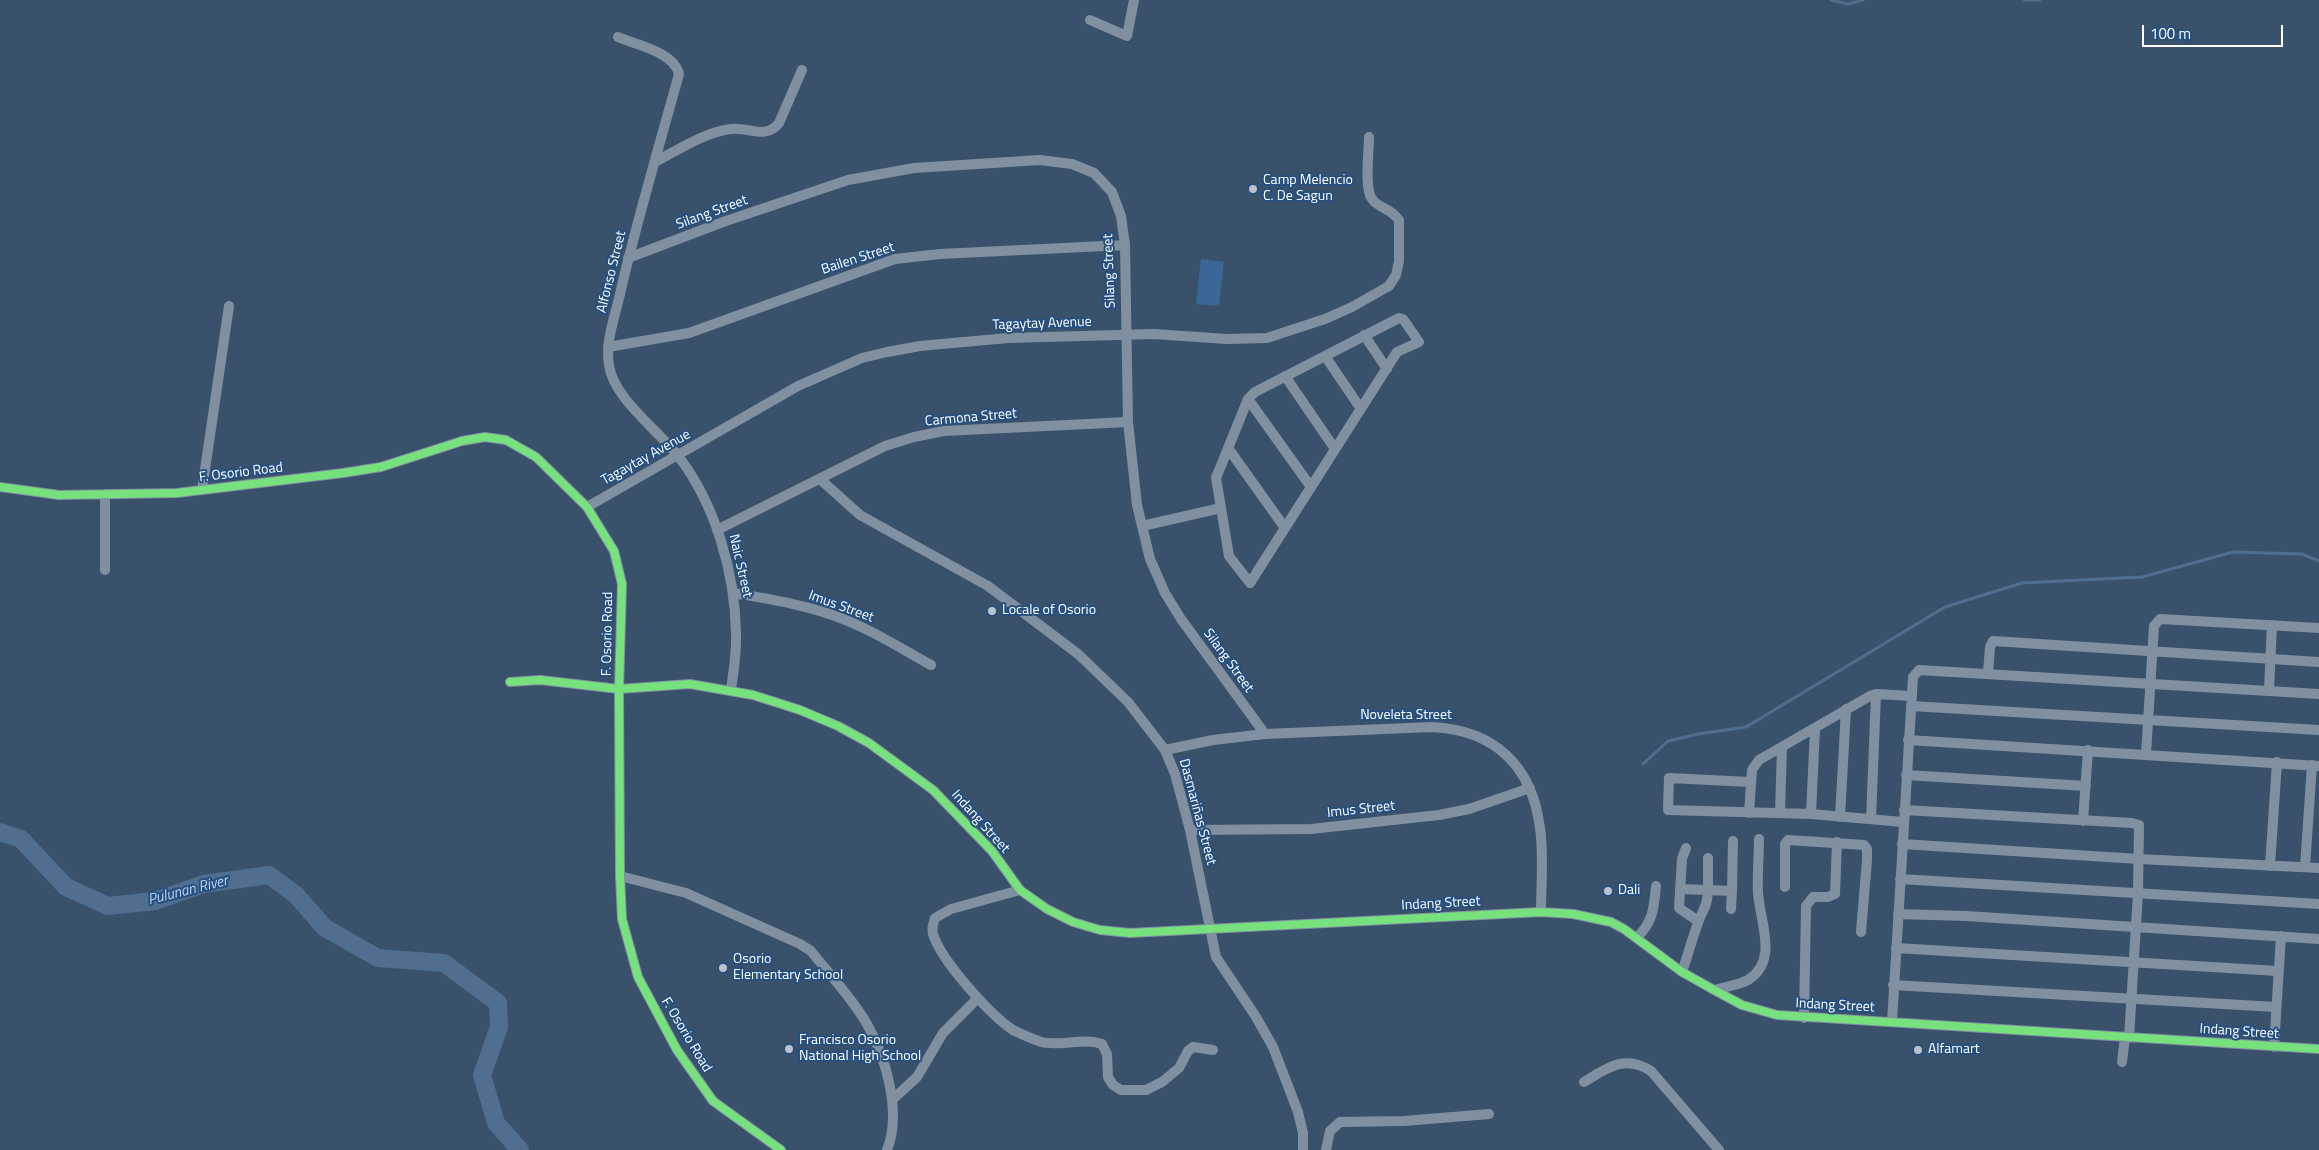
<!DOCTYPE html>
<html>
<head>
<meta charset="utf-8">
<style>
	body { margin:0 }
	#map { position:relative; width:2319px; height:1150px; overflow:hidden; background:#3a516b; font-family:"Titillium Web",sans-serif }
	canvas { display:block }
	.scale { position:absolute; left:2142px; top:25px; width:141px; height:22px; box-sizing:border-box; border:2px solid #fff; border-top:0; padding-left:6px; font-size:15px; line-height:18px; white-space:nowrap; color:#fff; -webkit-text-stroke:4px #26507f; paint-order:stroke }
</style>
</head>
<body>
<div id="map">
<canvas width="2319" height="1150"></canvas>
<div class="scale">100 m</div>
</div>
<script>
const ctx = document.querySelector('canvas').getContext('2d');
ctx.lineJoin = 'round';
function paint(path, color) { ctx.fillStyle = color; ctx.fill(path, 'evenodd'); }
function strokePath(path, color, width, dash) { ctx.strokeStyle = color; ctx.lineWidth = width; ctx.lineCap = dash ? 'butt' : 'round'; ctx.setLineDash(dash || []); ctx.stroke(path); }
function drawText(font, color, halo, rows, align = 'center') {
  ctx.font = font + ' "Titillium Web",sans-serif'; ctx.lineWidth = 4; ctx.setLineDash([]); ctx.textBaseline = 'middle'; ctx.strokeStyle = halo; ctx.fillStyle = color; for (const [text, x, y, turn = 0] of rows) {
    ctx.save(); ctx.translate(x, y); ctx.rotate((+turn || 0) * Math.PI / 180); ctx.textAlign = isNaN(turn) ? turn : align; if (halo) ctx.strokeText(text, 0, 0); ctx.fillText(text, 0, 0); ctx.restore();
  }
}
paint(new Path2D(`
	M1201,259L1224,262L1219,306L1196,304Z`), '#3a6796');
strokePath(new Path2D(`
	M1831,0L1848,4L1863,0
	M2024,0H2040
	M1643,764L1668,741L1698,734L1746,727L1945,607L2022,583L2142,577L2233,552L2302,554L2319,561`), '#506e8f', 3);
strokePath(new Path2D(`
	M0,832L21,839L66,887L108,906L155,901L204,884L269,875L296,895L325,928L378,958L444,963L498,1003L499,1027L482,1075L496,1123L520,1150`), '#506e8f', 18);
strokePath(new Path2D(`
	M1090,20L1127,36L1134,0
	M618,37C637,45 674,52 679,74C659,147 637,220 620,294C615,317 605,341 609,365C613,398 659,431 679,457C716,506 735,573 736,634C737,653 733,672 731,691
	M655,162C678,150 705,132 731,129C749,127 766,140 779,123L802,70
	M628,258L723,222L848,180L914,168L1040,160L1072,164L1094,173L1112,192L1121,216L1125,245L1128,422L1137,505L1150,559L1165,593L1181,619L1265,734
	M1399,318L1403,319L1419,342L1397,352L1250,583L1229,556L1216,478L1248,399L1255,392Z
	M1364,335L1387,369
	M608,347L689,333L895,259L940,254L1125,245
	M1325,356L1361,409
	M1285,376L1335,449
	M1248,399L1311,487
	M1228,448L1285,528
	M821,480L860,515L988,586L1078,654L1128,702L1165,750L1175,774L1190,830L1216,957L1256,1017L1273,1047L1298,1112L1303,1133V1150
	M0,487L59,495L177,493L343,473L381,467L462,441L485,437L506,440L536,457L587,507L614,551L622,584L619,689L620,876L622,919L638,977L677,1050L713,1101L781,1150
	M202,490L229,306
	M105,494V570
	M587,507L798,386L862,358L887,352L920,346L1008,338L1154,334L1227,339L1267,338L1325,319L1352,307L1389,286L1396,275L1399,261V220C1390,207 1379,209 1372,199C1364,188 1369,151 1369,137
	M1142,526L1221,508
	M717,530L885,446L914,437L944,431L1128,422
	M734,593C768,599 802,604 835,616C869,628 900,648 931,665
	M1988,673L1990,647L1993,641L2319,662
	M510,682L540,680L619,689L690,684L753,695L800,710L838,726L869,743L933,790L992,851L1020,890L1047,909L1073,922L1100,930L1130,933L1541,912L1573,914L1611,922L1624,929L1682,972L1714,990L1742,1005L1777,1015L2319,1049
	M2269,690L2272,625
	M1911,706L2319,730
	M1908,740L2319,766
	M1165,750L1213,740L1265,734L1432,727C1494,730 1532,765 1540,828C1544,855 1541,885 1541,912
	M2146,754L2154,626L2160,619L2319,628
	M1906,775L2086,786
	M1750,782L1669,778L1668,810L1811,814L1903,822
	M1904,810L2132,823L2139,825L2138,893L2129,1038
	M1749,813L1752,770L1759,760L1870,696L1876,694L1912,696
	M1780,813L1782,747
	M1811,814L1815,729
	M1840,817L1846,709
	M1871,819L1876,694
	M2083,821L2088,750
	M1190,830L1311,829L1439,815L1469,809L1530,788
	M1902,844L2139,859L2319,868
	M1686,848L1682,859L1679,908L1698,921
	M1708,858V890L1732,891L1733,841
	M2270,866L2277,762
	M2305,867L2312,765
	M620,876L686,893L800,944L811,951C829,974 852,998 867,1024C886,1057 902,1113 887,1150
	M1900,879L2319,904
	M1785,887V844L1788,840L1864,845L1867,849V860L1861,932
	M1680,889L1708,890C1707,909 1703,908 1698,923C1692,939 1688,955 1682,972
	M1020,890L951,909L935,918C933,924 931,930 934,937C944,963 989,1014 1013,1030C1021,1034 1033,1039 1041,1042C1061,1047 1083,1037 1102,1044L1107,1054L1108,1077L1113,1085L1121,1090H1146L1162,1082L1179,1068L1188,1051L1193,1047L1213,1050
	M1731,909L1732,891
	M1898,914L1966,916L2319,939
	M1636,938C1653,923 1654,908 1656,886
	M1896,948L2278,971
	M1893,985L2276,1007
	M1714,990C1725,987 1738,985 1748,980C1779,960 1760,923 1758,893C1757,876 1759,857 1759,839
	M1804,1018L1806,906L1813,897H1828L1835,894L1837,842
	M1892,1022L1913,677L1919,670L2319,694
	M2274,1047L2281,936
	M2122,1062L2125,1037
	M1584,1082C1607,1068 1625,1054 1651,1071L1719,1150
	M892,1100L917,1077L943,1033L978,998
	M1326,1150L1330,1131L1340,1122L1404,1121L1489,1114`), '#8090a1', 10);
strokePath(new Path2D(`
	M0,487L59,495L177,493L343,473L381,467L462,441L485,437L506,440L536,457L587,507L614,551L622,584L619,689L620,876L622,919L638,977L677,1050L713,1101L781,1150
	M510,682L540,680L619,689L690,684L753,695L800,710L838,726L869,743L933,790L992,851L1020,890L1047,909L1073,922L1100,930L1130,933L1541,912L1573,914L1611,922L1624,929L1682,972L1714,990L1742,1005L1777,1015L2319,1049`), '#77e17e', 8);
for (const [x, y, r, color] of [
	[1253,189,5,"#bac2cb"],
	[992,611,5,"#bac2cb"],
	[1608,891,5,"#bac2cb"],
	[723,968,5,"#bac2cb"],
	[789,1049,5,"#bac2cb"],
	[1918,1050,5,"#bac2cb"]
]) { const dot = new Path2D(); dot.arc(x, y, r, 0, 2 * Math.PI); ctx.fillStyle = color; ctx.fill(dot); strokePath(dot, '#26507f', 2); }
drawText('14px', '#fff', '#26507f', [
	["Camp Melencio",1263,181],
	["C. De Sagun",1263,197],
	["Locale of Osorio",1002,611],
	["Dali",1618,891],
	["Osorio",733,960],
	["Elementary School",733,976],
	["Francisco Osorio",799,1041],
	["National High School",799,1057],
	["Alfamart",1928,1050]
], 'left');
drawText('14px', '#fff', '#26507f', [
	["Silang Street",712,213,-20],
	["Bailen Street",858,259,-18],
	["Silang Street",1110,271,-92],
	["Alfonso Street",612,272,-76],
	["Tagaytay Avenue",1042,324,-2],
	["Carmona Street",971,418,-5],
	["Tagaytay Avenue",646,458,-29],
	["F. Osorio Road",241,473,-7],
	["Naic Street",740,566,77],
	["Imus Street",841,607,20],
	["F. Osorio Road",608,634,-89],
	["Silang Street",1228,661,54],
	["Noveleta Street",1406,716],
	["Imus Street",1361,810,-6],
	["Dasmariñas Street",1197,812,75],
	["Indang Street",980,822,48],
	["Indang Street",1441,904,-3],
	["Indang Street",1835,1006,3],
	["Indang Street",2239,1032,4],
	["F. Osorio Road",686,1035,59]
]);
drawText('italic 15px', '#b7d2ee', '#26507f', [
	["Pulunan River",188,891,-14]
]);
</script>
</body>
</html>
